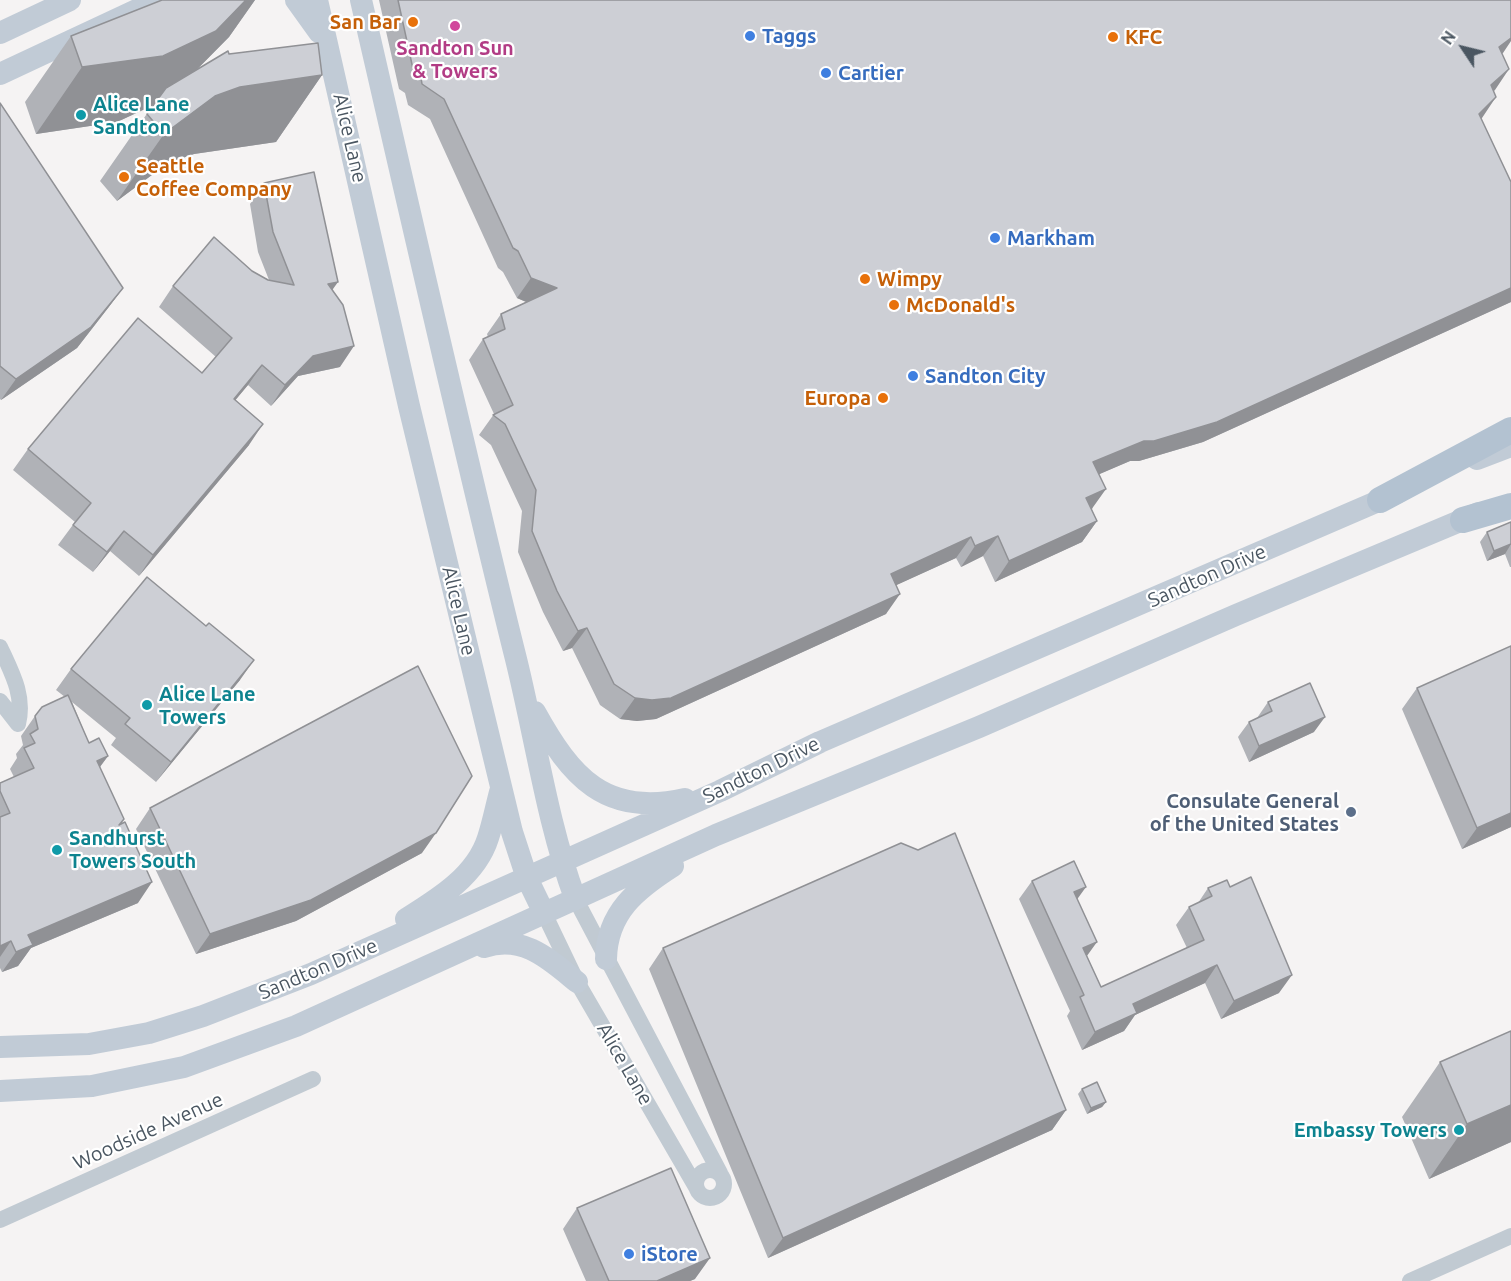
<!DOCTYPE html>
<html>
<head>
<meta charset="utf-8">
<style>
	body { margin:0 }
	#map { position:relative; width:1511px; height:1281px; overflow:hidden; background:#f5f3f3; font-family:Ubuntu,sans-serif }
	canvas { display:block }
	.north { position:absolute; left:1433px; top:18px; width:60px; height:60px; -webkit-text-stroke:4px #fff; paint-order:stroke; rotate:305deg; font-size:16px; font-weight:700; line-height:24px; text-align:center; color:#4a5661 }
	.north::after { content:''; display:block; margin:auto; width:21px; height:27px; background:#4a5661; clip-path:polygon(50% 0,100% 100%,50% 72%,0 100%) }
</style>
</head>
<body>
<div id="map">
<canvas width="1511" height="1281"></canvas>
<div class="north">N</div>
</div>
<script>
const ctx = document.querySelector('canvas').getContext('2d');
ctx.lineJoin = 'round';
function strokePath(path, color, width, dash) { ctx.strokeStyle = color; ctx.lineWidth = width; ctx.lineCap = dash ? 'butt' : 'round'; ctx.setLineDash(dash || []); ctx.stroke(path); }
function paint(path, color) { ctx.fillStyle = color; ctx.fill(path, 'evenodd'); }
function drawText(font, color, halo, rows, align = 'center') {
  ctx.font = font + ' Ubuntu,sans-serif'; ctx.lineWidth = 4.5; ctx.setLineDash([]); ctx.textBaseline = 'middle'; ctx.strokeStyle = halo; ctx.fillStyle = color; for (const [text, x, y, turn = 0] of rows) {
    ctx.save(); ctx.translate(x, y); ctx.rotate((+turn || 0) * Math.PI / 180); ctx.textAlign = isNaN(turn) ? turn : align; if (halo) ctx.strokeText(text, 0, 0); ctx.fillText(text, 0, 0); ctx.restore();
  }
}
strokePath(new Path2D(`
	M0,647C12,673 25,696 18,724
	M0,701L18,724
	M575,898L720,1173
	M543,911L577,982L696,1187
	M696 1184a14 14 0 1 1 28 0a14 14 0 1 1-28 0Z
	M0,1220L313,1079
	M1410,1281L1511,1236`), '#c1cad2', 16);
strokePath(new Path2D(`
	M296,0L319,32
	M317,0L409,406L512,832L527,878L543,911
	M361,0C411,217 460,434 514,651C535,733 546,819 575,898
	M0,33L70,0
	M0,74L158,0
	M1477,459L1511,446
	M535,712C571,777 605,817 685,799
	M406,919C438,899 476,876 488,838C493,823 496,807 500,792
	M484,947C523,934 549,959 577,982
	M606,959C607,912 637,889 673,866
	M0,1047L89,1044L149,1033L203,1016L311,974L720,791L820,742L1397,493
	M0,1091L92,1086L184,1067L296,1026L716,835L979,727L1236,615L1479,513`), '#c1cbd6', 22);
strokePath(new Path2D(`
	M1380,500L1511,430
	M1463,520L1511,506`), '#b3c2d1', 26);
paint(new Path2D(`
	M162,0H255L229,37L197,69L229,54L322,75L276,142L194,154L168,163L117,201L100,181L153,105L117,122L36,134L25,102L71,36Z
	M379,0H1511L1502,54L1494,91L1481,118L1511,182V302L1203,442L1139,461H1130L1099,474L1092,510L1097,521L1082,542L995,582L983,556L961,567L956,558L896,585L886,614L656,719L637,721L620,719L600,705L572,648L563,651L543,612L518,552L522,511L491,445L479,435L494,414L469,360L483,339L488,337L487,334L501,314L526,302L517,298L503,272L498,268L430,119L408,105L405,93L399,89Z
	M0,103L123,288L108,308L77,348L1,400L0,399Z
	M264,183L332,290L340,367L298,376L271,406L248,385L235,400L249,445L139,576L110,551L93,572L58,545L75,522L13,470L28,449L202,373L216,357L159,307L173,286L252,271L269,280L258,252L250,204Z
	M1511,522V567H1510L1505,554L1487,561L1480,542L1487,532Z
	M71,669L240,680L156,782L111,745L116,738L72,702L89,743L108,756L100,767L120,824L138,903L31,948L18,966L2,972L0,968V783L14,777L10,769L17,758L16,754L23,745L21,736L35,716L65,697L56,690Z
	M1417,688L1511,827L1462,849L1402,709Z
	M1268,702L1314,732L1249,762L1238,737L1249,722L1257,718Z
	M150,808L422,853L296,921L196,954L136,829Z
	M1032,881L1077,898L1087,956L1101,987L1187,948L1176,925L1189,907L1198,903L1208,888L1279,993L1221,1019L1205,983L1135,1015L1124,1031L1082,1050L1067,1016L1070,1011L1019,899Z
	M663,948L1066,1110L1052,1130L768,1258L649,969Z
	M1440,1062L1511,1142L1429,1179L1402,1117Z
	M1082,1089L1106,1102L1102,1107L1087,1114L1078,1094Z
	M577,1208L695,1279L690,1281H586L563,1229Z`), '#b0b2b7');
paint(new Path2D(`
	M246,0H255L229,37L169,98L117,122L36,134L82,67Z
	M1511,38V41L1503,53L1485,67L1499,47Z
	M1509,69L1495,90L1477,106L1491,85Z
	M322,75L276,142L194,154L168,163L117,201L164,134L215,96L240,87Z
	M1496,97L1482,118L1465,134L1479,114Z
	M531,278L557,288L543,309L517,298Z
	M338,282L323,303L328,284Z
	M123,288L108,308L77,348L1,400L16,379Z
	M1511,288V302L1203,442L1139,461H1130L1079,483L1093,462Z
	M354,346L340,367L298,376L271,406L285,385L313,356Z
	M262,365L248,385L219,420L234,399Z
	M263,424L249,445L139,576L153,555Z
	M1106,489L1091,510L1086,498Z
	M1097,521L1082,542L995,582L1009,561Z
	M124,531L110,551L93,572L107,552Z
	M998,536L983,556L961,567L975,546Z
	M971,537L956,558L877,594L891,574Z
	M1511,544L1505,554L1487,561L1494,551Z
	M900,594L886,614L656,719L637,721L620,719L635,698Z
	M587,628L572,648L563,651L578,631Z
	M254,660L240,680L156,782L171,762Z
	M1325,717L1314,732L1249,762L1259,746Z
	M108,756L93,776L97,761Z
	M1511,813V827L1462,849L1477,828Z
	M436,833L422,853L296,921L196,954L210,934Z
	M152,882L138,903L31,948L18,966L2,972L28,935Z
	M1086,887L1073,905L1074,892Z
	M11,941L0,957V946Z
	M1097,942L1084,960L1083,948Z
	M1217,965L1205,983L1135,1015L1124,1031L1082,1050L1095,1032L1133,1004Z
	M1292,975L1279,993L1221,1019L1234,1001Z
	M1106,1102L1102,1107L1087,1114L1091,1108Z
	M1511,1105V1142L1429,1179L1467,1124Z
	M1066,1110L1052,1130L768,1258L783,1238Z
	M710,1258L695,1279L690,1281H657Z`), '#909195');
const building = new Path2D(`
	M162,0H246L216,31L163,56L82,67L71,36Z
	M398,0H1511V38L1499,47L1509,69L1491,85L1496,97L1479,114L1511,182V288L1217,422L1154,441H1144L1093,462L1106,489L1086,498L1097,521L1009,561L998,536L975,546L971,537L891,574L900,594L671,698L652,700L635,698L614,684L587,628L578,631L557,591L532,531L536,490L505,424L493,415L513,405L483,339L505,329L501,314L557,288L531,278L518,251L513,248L444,99L422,84L420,72L413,69Z
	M318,43L322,75L240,87L215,96L164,134L147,114L166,88L228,51L229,54Z
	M0,103L123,288L91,327L16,379L0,366Z
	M314,172L338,282L328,284L343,305L354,346L313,356L285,385L262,365L234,399L263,424L153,555L124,531L107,552L73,525L91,503L28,449L138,318L202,373L232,338L173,286L214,237L252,271L268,280L294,285L273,232L264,183Z
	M1511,522V544L1494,551L1487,532Z
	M147,577L206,626L209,623L254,660L171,762L125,724L130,718L71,669Z
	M1511,646V813L1477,828L1417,688Z
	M418,666L472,776L436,833L311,900L210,934L150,808Z
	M1310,683L1325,717L1259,746L1249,722L1272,711L1268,702Z
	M68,695L89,743L99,738L108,756L97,761L124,819L119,825L125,822L152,882L28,935L33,945L16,952L11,941L0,946V817L10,813L0,791V783L34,768L24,748L35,743L30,734L38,729L35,716L42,707Z
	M955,833L1066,1110L783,1238L663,948L901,843L918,850Z
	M1074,861L1086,887L1074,892L1097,942L1083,948L1101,987L1204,940L1189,907L1212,896L1208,888L1227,880L1230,887L1251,877L1292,975L1234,1001L1217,965L1133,1004L1137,1013L1095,1032L1080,997L1084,995L1032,881Z
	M1511,1031V1105L1467,1124L1440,1062Z
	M1097,1082L1106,1102L1091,1108L1082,1089Z
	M671,1168L710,1258L657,1281H609L577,1208Z`);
paint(building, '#cdcfd5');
strokePath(building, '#909195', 1.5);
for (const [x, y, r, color] of [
	[413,22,6,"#e8710a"],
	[455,26,6,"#d1479c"],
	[750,36,6,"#3f7fe0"],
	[1113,37,6,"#e8710a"],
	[826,73,6,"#3f7fe0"],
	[81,115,6,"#0f9aa8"],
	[124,177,6,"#e8710a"],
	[995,238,6,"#3f7fe0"],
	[865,279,6,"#e8710a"],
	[894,305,6,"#e8710a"],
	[913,376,6,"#3f7fe0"],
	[883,398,6,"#e8710a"],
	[147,705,6,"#0f9aa8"],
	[1351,812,6,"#5c6f8a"],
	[57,850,6,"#0f9aa8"],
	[1459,1130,6,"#0f9aa8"],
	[629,1254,6,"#3f7fe0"]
]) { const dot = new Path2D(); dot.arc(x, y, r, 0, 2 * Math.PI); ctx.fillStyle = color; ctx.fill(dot); strokePath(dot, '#fff', 2); }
drawText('bold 20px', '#c56008', '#fff', [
	["San Bar",401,22,"right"],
	["KFC",1125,37],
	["Seattle",136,166],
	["Coffee Company",136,189],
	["Wimpy",877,279],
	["McDonald's",906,305],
	["Europa",871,398,"right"]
], 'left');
drawText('bold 20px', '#366cbe', '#fff', [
	["Taggs",762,36],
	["Cartier",838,73],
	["Markham",1007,238],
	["Sandton City",925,376],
	["iStore",641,1254]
], 'left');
drawText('bold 20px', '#b23c85', '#fff', [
	["Sandton Sun",455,48],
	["& Towers",455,71]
]);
drawText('bold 20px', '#0d838f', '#fff', [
	["Alice Lane",93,104],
	["Sandton",93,127],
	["Alice Lane",159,694],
	["Towers",159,717],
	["Sandhurst",69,838],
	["Towers South",69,861],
	["Embassy Towers",1447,1130,"right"]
], 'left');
drawText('20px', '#4a5661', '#fff', [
	["Alice Lane",350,138,77],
	["Sandton Drive",1207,576,-24],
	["Alice Lane",459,611,77],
	["Sandton Drive",761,770,-26],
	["Sandton Drive",318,969,-23],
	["Alice Lane",625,1064,60],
	["Woodside Avenue",148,1131,-24]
]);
drawText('bold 20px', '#4e5e75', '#fff', [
	["Consulate General",1339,801],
	["of the United States",1339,824]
], 'right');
</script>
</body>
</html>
